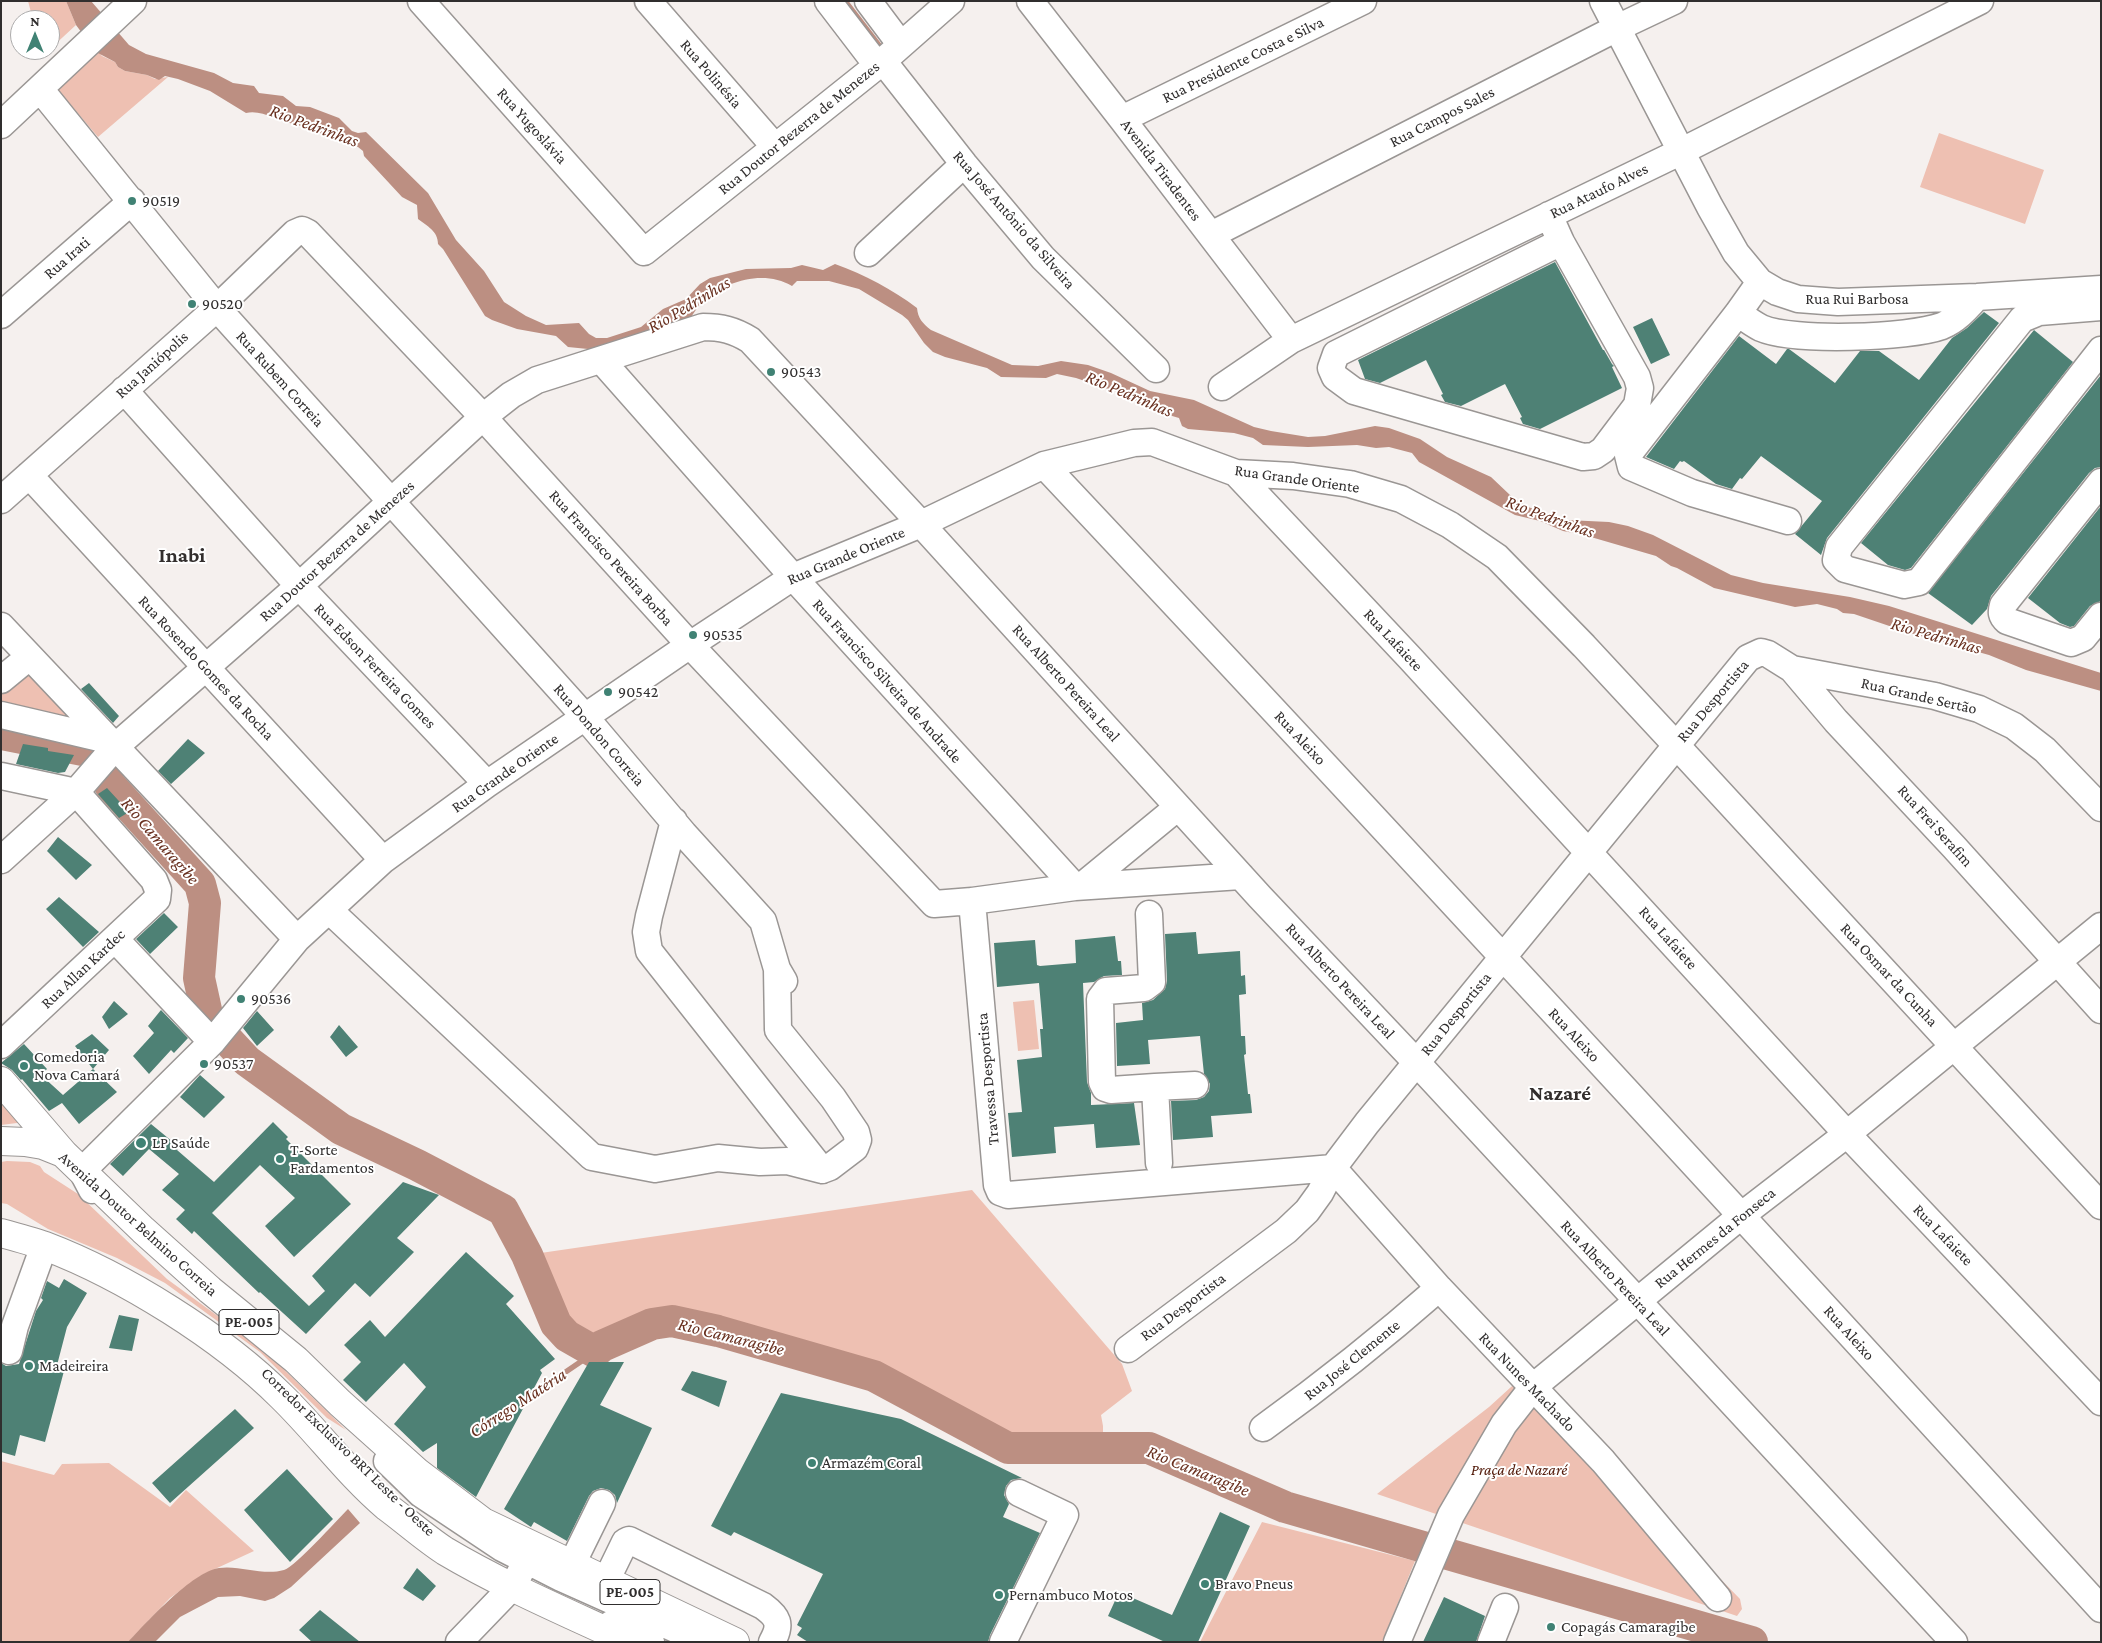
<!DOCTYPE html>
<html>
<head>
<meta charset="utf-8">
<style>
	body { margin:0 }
	#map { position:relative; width:2102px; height:1643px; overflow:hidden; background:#f5f0ee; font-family:"Crimson Pro",serif }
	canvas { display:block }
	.frame { position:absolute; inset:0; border:2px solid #302e2e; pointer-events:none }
	.north { position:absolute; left:10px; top:10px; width:50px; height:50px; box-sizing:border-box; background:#fff; border:1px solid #acabab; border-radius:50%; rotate:0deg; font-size:14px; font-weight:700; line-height:20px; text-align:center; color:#302e2e }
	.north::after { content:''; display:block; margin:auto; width:18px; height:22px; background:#408274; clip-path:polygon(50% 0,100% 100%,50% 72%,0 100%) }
</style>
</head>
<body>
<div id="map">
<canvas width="2102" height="1643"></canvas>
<div class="frame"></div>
<div class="north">N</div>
</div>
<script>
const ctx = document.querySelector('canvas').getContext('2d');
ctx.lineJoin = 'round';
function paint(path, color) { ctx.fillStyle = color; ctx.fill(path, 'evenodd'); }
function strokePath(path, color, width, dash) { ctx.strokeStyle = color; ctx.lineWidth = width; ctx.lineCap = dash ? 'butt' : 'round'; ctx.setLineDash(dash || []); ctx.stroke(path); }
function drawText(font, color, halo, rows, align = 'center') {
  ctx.font = font + ' "Crimson Pro",serif'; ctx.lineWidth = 4; ctx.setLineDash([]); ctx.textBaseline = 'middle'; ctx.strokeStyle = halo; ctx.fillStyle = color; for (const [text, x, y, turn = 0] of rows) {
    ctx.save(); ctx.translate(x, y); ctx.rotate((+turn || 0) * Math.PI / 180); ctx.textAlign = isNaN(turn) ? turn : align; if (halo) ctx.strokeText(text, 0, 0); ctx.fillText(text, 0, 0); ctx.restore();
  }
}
paint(new Path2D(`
	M28,1H66L76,25L50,49V20H33Z
	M91,44L102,56L115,62L118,67L125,71L147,75L155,79L168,77L98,137L52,83Z
	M1939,133L2044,170L2025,224L1920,187Z
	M29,657L108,740L1,715V680Z
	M1034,1000L1039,1049L1018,1051L1013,1002Z
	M1,1093L25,1122L1,1125Z
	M7,1161L30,1162L40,1166L44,1172L78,1194L167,1279L263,1349L346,1430L327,1418L260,1352L165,1283L117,1258L48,1229L7,1204L1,1203V1162Z
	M972,1190L1122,1364L1132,1391L1101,1415L1103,1426V1448H1008L874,1376L718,1331L672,1321L652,1324L629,1333L602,1346L595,1352L567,1336L556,1324L527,1255Z
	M1522,1377L1533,1387L1740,1599L1742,1609L1737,1616L1377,1494L1489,1407Z
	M1,1461L54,1475L62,1464L109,1463L170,1507L186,1490L254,1551L202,1575L170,1598L128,1642H1Z
	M1262,1522L1415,1561L1382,1642H1200Z`), '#eec0b2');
paint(new Path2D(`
	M66,1H91L129,45L146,54L214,73L233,83L254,86L259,93L283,96L296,106L310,107L339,118L352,131L358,133L366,132L428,193L456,240L484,271L504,302L526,316L546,325L579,323L589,334L596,338H607L641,327L663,309L686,299L700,284L710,278L746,269L791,268L802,265L823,270L835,264C865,275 892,289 917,308C918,318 922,323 931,330L1012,365L1038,366L1061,361L1088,365L1111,373L1150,391L1194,400L1254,427L1271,431L1308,437L1325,436L1375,426L1389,428L1420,439L1447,457L1491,477L1510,495L1528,507L1567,520L1609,522L1628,526L1653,535L1731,575L1763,583L1850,597L1889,606L2101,673V691L2026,670L1989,655L1910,633L1854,614L1843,613L1837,609L1817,604L1795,607L1714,588L1677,568L1671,566L1656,556L1584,535L1563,531L1540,521L1515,515L1419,462L1412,453L1389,447L1376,448L1357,445L1308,447L1263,445L1253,438L1234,433L1188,429L1182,426L1179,418L1162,413L1117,392L1076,378L1057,374L1046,378L1001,377L987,368L945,357L933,352L924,343L908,320L902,315L859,289L829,281H797L792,286C764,269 725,281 702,302C697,307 693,315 688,321L668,324L598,350L568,347L556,336L517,329L492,320L485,316L443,249L438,244C438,231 427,226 418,219L417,205L402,197L364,156L363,151L358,147L295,124C278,122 262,109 246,113L210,91L178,79L165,76L159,80L147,75L125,71L118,67L115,62L96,52L76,25Z
	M348,1509L360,1523L291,1587L274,1598L265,1601L240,1596L218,1597L180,1617L155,1642H128C147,1622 192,1572 219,1568C240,1565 263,1576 284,1570C295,1567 337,1520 348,1509Z`), '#bc8f82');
strokePath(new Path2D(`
	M845,1L881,48
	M523,1401L595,1352`), '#bc8f82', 5.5);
strokePath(new Path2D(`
	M1,734L93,752L110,785L200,884L205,903L199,978L208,1019L247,1061L341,1129L417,1165L503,1210L527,1255L556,1324L567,1336L595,1352L602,1346L652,1324L672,1321L718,1331L874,1376L1008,1448H1149L1285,1507L1752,1642`), '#bc8f82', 32);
paint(new Path2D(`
	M1555,262L1603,350H1604L1612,364L1614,366L1612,367L1622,388L1540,429L1523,424L1520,418L1522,417L1505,384L1461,406L1445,402L1441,395L1443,394L1426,360L1380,383L1365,379L1358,360Z
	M1984,312L1999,323L1827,538L1821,555L1795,534L1822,501L1761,456L1742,479L1740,478L1732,489L1716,484L1684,461L1682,462L1680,461L1674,469L1646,457L1739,336L1776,364L1787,349H1789L1835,383L1860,351H1879L1919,380L1952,338L1967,328Z
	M1652,318L1670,355L1651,364L1633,327Z
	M2034,330L2073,362L1911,568L1905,570L1888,565L1861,543Z
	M2101,375V467L2095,468L2089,473L1991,596L1987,609L1972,625L1928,593Z
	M2101,506V601L2090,606L2074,626L2070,627L2060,623L2028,598Z
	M89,683L119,716L113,723L81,689Z
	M188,739L205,753L171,784L158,771Z
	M23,744L48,748V751L74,755L65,772L58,773L16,764Z
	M107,788L129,812L119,818L98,794Z
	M58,837L92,865L76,880L47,851Z
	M59,897L99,932L83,947L46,909Z
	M164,913L178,927L150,954L136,939Z
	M1196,932L1198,954L1240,951L1241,976L1245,975L1246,994L1239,995L1241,1036H1245L1246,1054L1244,1055L1248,1094H1250L1252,1113L1211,1116L1213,1137L1173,1140L1171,1101L1196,1100L1204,1097L1209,1091L1210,1084L1204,1074L1200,1036L1148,1040L1150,1064L1117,1066L1116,1023L1143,1020L1142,1003L1153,1000L1165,989L1167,981L1165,934Z
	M1115,936L1118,961H1121L1122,975L1104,976L1094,982L1083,983L1087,1082L1091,1093V1105L1134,1103L1140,1145L1096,1148L1094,1124L1054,1127L1056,1153L1012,1157L1008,1113L1022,1112L1017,1060L1042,1057L1040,1029H1043L1039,983L997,987L994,943L1035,940L1037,965L1040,966L1076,963L1075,940Z
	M114,1001L128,1014L109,1029L102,1017Z
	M161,1010L188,1038L174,1053L171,1050L149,1074L133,1056L154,1033L148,1026Z
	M257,1011L274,1030L257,1046L243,1028Z
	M339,1025L358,1047L346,1057L330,1037Z
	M92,1034L109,1050L93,1069L75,1046Z
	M24,1044L47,1069L41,1075L63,1095L93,1069L117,1092L79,1124L62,1103L49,1111L22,1079L21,1080L12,1070L1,1063Z
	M200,1075L225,1097L204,1118L180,1097Z
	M273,1122L288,1137L286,1139L351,1204L294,1257L265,1226L295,1198L260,1165L212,1213L309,1306L325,1291L312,1276L403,1182L439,1195L397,1238L414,1252L370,1297L355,1283L306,1334L260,1292L259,1293L194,1231L192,1234L176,1219L185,1210L162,1190L179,1174L149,1149L123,1176L110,1164L151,1124L179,1147L177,1150L214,1182Z
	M466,1252L514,1296L506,1304L555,1359L540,1370L542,1373L476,1497L437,1468V1443L423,1452L394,1424L426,1387L404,1363L366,1402L343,1380L361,1362L344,1345L370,1320L385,1337Z
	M64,1279L87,1293L67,1327L56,1369L64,1371L45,1442L20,1435L15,1456L1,1452V1363L6,1366L19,1364L36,1311L43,1300L41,1298L47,1281L59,1288Z
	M119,1315L139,1319L132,1351L109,1348Z
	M589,1362H624L600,1405L652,1428L617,1503L615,1495L609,1490L601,1488L593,1491L589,1496L567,1541L534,1522L531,1527L504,1509Z
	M692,1371L727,1381L719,1407L681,1390Z
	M781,1393L901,1419L1022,1478L1011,1480L1006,1486L1004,1495L1009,1504L1003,1517L1040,1533L990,1635L988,1642H808L797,1635L802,1628L797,1625L823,1574L734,1532L731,1536L711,1526Z
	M235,1409L254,1428L170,1503L152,1483Z
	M287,1469L333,1519L290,1562L244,1510Z
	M1220,1512L1250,1526L1198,1642H1165L1108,1616L1119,1592L1172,1615Z
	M417,1568L436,1586L423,1601L403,1588Z
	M1444,1597L1485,1616L1476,1642H1423Z
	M320,1610L360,1642H312L299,1630Z`), '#4e8175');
const minor = new Path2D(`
	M421,1L644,252L883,61L951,1
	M648,1L775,147
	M828,1L877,65
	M868,1L901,45
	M1030,1L1122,119L1291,340
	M1603,1L1710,207L1736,253L1760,282L1777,292L1798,299L1838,302L1977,297L2101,289
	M883,61L964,164L1043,258L1156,369
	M40,89L217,308L585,717L684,834L763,921L777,969L784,981
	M1122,119L1363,1
	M1,125L133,1
	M1549,215L1561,242L1637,377L1640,388L1637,405L1603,450L1594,456L1583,457L1354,391L1335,377L1331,368L1336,354L1561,242
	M1211,235L1617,28L1674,1
	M868,253L964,164
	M1760,282L1738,313L1628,455L1631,467L1692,493L1788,521
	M2101,307L2039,312L2022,319L1839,547L1836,560L1845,569L1904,585L1919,582L2101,350
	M1738,313C1745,318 1753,324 1761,328C1793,342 1909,338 1942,326C1957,320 1967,308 1977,297
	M1,315L132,201
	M602,361L793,577L1075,887
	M1222,387L1291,340L1680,152L1980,1
	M124,390L299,586L487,784
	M1044,465C1400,843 1751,1225 2101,1609
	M1236,473L1410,658L1847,1134L2101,1402
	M29,475L383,860
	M2101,482L2003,605C2001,612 2001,616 2007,621L2071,643L2083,638L2101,616
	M1,500L217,308L295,233L302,230L308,233L483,417L690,645L934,904L972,901
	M1,626L297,939
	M1792,669L1935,696L1979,709L2014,726L2045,750L2101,808
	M1,680L29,657
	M1,715L108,740
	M1,776L76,792L154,880L158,890L157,899L1,1045
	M674,821L649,916L646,932L649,951L822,1170
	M1,860L76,792L115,747L299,586L483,417L511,395L537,380L703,327C721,327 734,330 750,340L921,524L1260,897L1417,1063L1954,1642
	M1241,876L1075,887L972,901L997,1185L1000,1192L1008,1195L1333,1168L1439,1288L1603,1461L1718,1598
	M1082,886L1178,807
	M329,910L592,1157L655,1169L718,1158L760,1162L787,1161L822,1170L830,1167L855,1148L858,1140L856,1132L833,1098L778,1030L777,969
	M1149,914L1152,982L1144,988L1106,991L1100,999L1102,1082L1105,1088L1111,1090L1155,1087L1159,1163
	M116,940L212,1042
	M1155,1087L1195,1085
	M92,1190L82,1171L212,1042L297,939L383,860L487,784L690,645L793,577L921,524L1044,465L1134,443L1152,442L1236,473L1293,476L1350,484L1401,499L1450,525L1497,557L1584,646L1676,745L2101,1206
	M1128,1349L1286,1231L1307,1211L1320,1193L1333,1168L1367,1123L1748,658L1761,652L1768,654L1792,669L1836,721L1954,847L2101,1010
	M9,1351L15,1326L44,1246
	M1263,1428C1324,1384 1382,1338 1439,1288
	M387,1461L421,1494L502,1548L561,1578L700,1640
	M572,1564L602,1503
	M606,1581L625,1542L629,1540L763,1606C778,1617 782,1624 772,1642
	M611,1624L651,1642
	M459,1642L513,1586L522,1569
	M1003,1642L1065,1515L1019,1493
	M1397,1642L1451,1515L1504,1424L1533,1387L1742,1215L1847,1134L2101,926
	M1491,1642L1505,1607`);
const major = new Path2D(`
	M1,1081L63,1153
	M1,1141L25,1142L43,1145L63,1153L143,1230L210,1290L296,1360L340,1403L417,1472L483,1522L735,1642
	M1,1233C16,1237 31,1241 45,1246C124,1276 222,1337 282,1397C317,1431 349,1475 387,1507C406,1521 425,1538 445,1551C504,1586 568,1613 630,1642`);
strokePath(minor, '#9a9694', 29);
strokePath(major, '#9a9694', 30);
strokePath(minor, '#fff', 26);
strokePath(major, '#fff', 28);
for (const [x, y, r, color] of [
	[132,201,5,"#408274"],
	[192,304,5,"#408274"],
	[771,372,5,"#408274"],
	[693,635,5,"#408274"],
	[608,692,5,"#408274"],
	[241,999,5,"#408274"],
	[204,1064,5,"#408274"],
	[24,1066,5,"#408274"],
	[141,1143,6,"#408274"],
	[280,1159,5,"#408274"],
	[29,1366,5,"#408274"],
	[812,1463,5,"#408274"],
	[1205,1584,5,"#408274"],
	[999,1595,5,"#408274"],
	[1551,1627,5,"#408274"]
]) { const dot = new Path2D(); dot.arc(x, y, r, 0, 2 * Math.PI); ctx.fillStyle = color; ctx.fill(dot); strokePath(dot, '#fff', 2); }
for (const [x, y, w] of [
	[249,1322,60],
	[630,1592,60]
]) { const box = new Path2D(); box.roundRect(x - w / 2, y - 12.5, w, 25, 4); ctx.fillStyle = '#fff'; ctx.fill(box); strokePath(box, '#302e2e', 1); }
drawText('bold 15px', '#302e2e', null, [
	["PE-005",249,1322],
	["PE-005",630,1592]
]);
drawText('16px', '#302e2e', '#fff', [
	["Rua Presidente Costa e Silva",1243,60,-26],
	["Rua Polinésia",711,74,49],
	["Rua Campos Sales",1442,117,-27],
	["Rua Yugoslávia",532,126,48],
	["Rua Doutor Bezerra de Menezes",799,128,-39],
	["Avenida Tiradentes",1161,170,53],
	["Rua Ataufo Alves",1599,191,-26],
	["Rua José Antônio da Silveira",1014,220,49],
	["Rua Irati",67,258,-41],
	["Rua Rui Barbosa",1857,299],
	["Rua Janiópolis",152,365,-42],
	["Rua Rubem Correia",280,379,48],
	["Rua Grande Oriente",1297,479,8],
	["Rua Doutor Bezerra de Menezes",337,551,-42],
	["Rua Grande Oriente",846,556,-23],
	["Rua Francisco Pereira Borba",611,558,48],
	["Rua Lafaiete",1393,640,47],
	["Rua Edson Ferreira Gomes",375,666,46],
	["Rua Rosendo Gomes da Rocha",206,668,47],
	["Rua Francisco Silveira de Andrade",887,681,48],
	["Rua Alberto Pereira Leal",1066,683,48],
	["Rua Grande Sertão",1919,696,13],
	["Rua Desportista",1713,701,-50],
	["Rua Dondon Correia",599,735,49],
	["Rua Aleixo",1300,738,47],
	["Rua Grande Oriente",505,773,-35],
	["Rua Frei Serafim",1935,826,48],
	["Rua Lafaiete",1668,938,48],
	["Rua Allan Kardec",83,969,-43],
	["Rua Osmar da Cunha",1889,975,47],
	["Rua Alberto Pereira Leal",1340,981,47],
	["Rua Desportista",1456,1014,-51],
	["Rua Aleixo",1574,1035,47],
	["Travessa Desportista",988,1079,-95],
	["Avenida Doutor Belmino Correia",138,1224,42],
	["Rua Lafaiete",1943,1235,46],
	["Rua Hermes da Fonseca",1715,1238,-39],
	["Rua Alberto Pereira Leal",1615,1278,47],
	["Rua Desportista",1183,1307,-37],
	["Rua Aleixo",1849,1333,48],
	["Rua José Clemente",1352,1360,-39],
	["Rua Nunes Machado",1527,1382,46],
	["Corredor Exclusivo BRT Leste - Oeste",348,1452,44]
]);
drawText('16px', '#302e2e', '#fff', [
	["90519",142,201],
	["90520",202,304],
	["90543",781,372],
	["90535",703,635],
	["90542",618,692],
	["90536",251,999],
	["Comedoria",34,1057],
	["Nova Camará",34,1075],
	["90537",214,1064],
	["LP Saúde",152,1143],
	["T-Sorte",290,1150],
	["Fardamentos",290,1168],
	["Madeireira",39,1366],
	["Armazém Coral",822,1463],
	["Bravo Pneus",1215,1584],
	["Pernambuco Motos",1009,1595],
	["Copagás Camaragibe",1561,1627]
], 'left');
drawText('italic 16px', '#521a09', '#fff', [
	["Praça de Nazaré",1519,1470]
]);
drawText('italic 18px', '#682f1e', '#fff', [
	["Rio Pedrinhas",314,126,20],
	["Rio Pedrinhas",689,305,-31],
	["Rio Pedrinhas",1129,394,23],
	["Rio Pedrinhas",1550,517,20],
	["Rio Pedrinhas",1936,636,16],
	["Rio Camaragibe",160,841,49],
	["Rio Camaragibe",731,1337,14],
	["Córrego Matéria",518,1403,-33],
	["Rio Camaragibe",1198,1471,22]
]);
drawText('bold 21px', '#332f2e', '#fff', [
	["Inabi",182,556],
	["Nazaré",1560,1094]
]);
</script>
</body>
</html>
